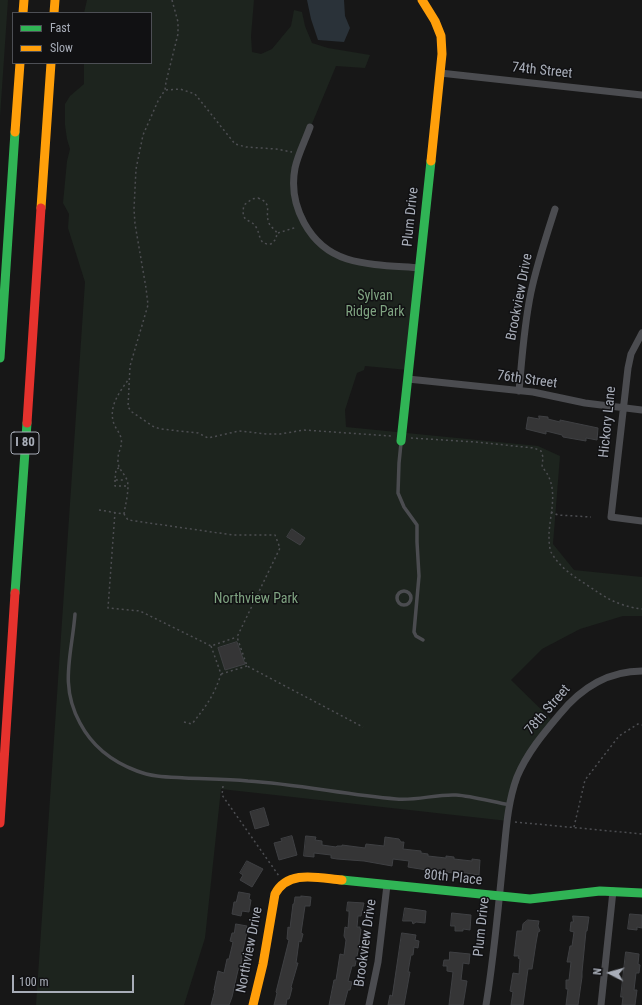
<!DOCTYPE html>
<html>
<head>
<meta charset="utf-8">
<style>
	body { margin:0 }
	#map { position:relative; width:642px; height:1005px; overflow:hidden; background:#171717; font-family:"Roboto Condensed",sans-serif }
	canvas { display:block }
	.legend { position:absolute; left:12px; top:12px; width:140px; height:52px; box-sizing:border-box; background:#111113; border:1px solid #4d4f55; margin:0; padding:5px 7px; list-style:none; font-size:12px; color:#a8adb8 }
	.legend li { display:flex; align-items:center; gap:8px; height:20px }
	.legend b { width:20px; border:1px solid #4d4f55 }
	.north { position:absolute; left:590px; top:953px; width:40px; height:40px; -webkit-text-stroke:3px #111113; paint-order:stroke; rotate:276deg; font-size:11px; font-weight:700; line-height:16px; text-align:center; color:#a8adb8 }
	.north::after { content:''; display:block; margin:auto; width:14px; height:18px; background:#a8adb8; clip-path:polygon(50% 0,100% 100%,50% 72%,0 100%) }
	.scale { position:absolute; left:12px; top:975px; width:122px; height:18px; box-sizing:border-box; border:2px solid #a8adb8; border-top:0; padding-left:5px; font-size:12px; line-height:14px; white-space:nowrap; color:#a8adb8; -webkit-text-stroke:3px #111113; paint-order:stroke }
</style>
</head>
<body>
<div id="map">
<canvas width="642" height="1005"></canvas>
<ul class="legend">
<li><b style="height:5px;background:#30b455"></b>Fast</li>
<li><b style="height:5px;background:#ff9f0a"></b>Slow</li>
</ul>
<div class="north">N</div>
<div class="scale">100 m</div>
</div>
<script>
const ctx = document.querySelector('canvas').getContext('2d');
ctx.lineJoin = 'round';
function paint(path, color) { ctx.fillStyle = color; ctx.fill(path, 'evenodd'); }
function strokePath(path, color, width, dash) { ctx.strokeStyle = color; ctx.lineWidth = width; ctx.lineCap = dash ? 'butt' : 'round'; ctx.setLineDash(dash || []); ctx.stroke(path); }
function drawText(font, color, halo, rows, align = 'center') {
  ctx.font = font + ' "Roboto Condensed",sans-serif'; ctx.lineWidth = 3; ctx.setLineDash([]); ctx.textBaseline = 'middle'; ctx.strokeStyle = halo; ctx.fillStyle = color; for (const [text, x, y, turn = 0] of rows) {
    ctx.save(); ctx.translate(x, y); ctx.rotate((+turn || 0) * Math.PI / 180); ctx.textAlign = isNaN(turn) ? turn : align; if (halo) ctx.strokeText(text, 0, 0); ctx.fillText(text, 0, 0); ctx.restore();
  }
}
paint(new Path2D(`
	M0,0H8L0,117Z
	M87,0H254L251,36L252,52L261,54L272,49L291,26L294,10L302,12L305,26L312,43L328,48L370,55L365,68L336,66L299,155L294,192L314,237L345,258L420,268L408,370L365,366L364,370L357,373L345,410L346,427L538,446L560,456L553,544L574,570L642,577V616H623L580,629L542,649L511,680L554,722L524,763L508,821L221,789L205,938L184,1005H36L85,282L68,228L69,214L63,203L67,161L70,149L67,139L65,125V104L70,96L84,84V63H151V13H84Z`), '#1d241e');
paint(new Path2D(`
	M307,0H344L345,16L350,28L344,42L318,40L311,19Z`), '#2a3239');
const building = new Path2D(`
	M539,416L548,417V419L560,422V420L598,428L597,440L586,438V441L563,437L562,435L546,431V434L526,429L528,417L539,419Z
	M292,529L305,538L300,545L287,537Z
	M237,642L245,664L225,670L218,648Z
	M264,808L269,825L255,829L250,812Z
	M292,836L297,855L279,860L274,843L282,841L281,839Z
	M306,836L316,837L315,840L322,841V845L336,847L337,846H342V845L365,848L366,844L384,846L385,837L399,839L401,842H404L403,849L421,851V853L428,854V856L446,858V856L454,857V859L472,861V859L480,860L479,875L453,871V873L439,871V870L427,868V870L414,868L408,867L409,861L393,859L392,866L364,861L337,859L331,858V855L314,853V857L304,856Z
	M247,861L263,869L252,887L240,880L243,875L240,873Z
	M239,892L250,894L249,899L251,900L249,912L242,911L241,916L232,914L234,902H236Z
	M301,896L311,897L310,906H305L301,933L303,934L301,942L299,941L297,956L296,963H298L291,987L292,988L290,996L289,999H287L286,1005H274L277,993L276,992L289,940L287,939L288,927L290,928L293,904H294L295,897H301Z
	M348,902L364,903L361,916H358L357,927H360V929H361L358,951L355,966H352L348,981L352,982L350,990H348L344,1005H329L334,980H336L340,954L344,955L346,940L344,936L345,927L348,928L349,915V911H347Z
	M405,908L426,911L425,923L416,922L413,924L412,921H403Z
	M452,913L471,915L470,930L463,929V931H455V926H451Z
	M630,914L642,915V928L637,927V930L628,929Z
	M573,916L589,917L587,931H586L582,972V977L578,1005H566L568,989H566V980H569L571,962H567L570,946H572L574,932L570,931L571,922H573Z
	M528,920L539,921L538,926L540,931L538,932L536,943L532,969H528L523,1005H511L513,992L510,991L513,973L519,974L520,959L518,958L519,956H514L517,931H522L523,924Z
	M236,924L247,926L245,932H247L241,958H242L240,970H238L232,997L229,1005H211L215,990H214L218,971L224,973L227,959H229L233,942L230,941L232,933H234Z
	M402,933L416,935L415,940L419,941L418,948L414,947L413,955H411L408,972H410L404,1005H388L390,995L392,996Z
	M450,952L470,954L469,964L463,963L461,980L467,981L463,1005H449L453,972L447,971V966H443L444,960H449Z
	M626,952L639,954L638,964L640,965L639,973H636L634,990H637L635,1005H622L623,997H621Z`);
paint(building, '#353536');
strokePath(building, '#3f4043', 1);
strokePath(new Path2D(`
	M172,0L178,22V34L166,82L165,90L158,101L143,135L136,169L134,209L135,224L146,288L148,305L130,366L128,407L132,412L154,427L161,429L198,433L208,438L239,431L267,434H280L304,430L391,436
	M166,90L180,89L195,94L235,144L246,147L276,149L292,152
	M258,198C274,204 264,212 269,223C270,227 275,229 277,233L276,239L271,244C258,245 261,235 256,227C251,218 240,224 244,205L252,199Z
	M278,233L297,227
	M411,438L475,442L534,448L541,451L543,457L542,467C560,486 550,512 549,534C549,540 549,547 551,552C559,567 573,576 587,585C606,598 618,606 642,609
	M119,468L116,469L115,480H123
	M115,480V486H127
	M99,510L124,514L128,520L233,535H275L280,548L237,637L247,666L363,727
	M115,512L108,608L140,611L211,646L237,637
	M551,512L558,515L591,517
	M124,514C125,506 130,488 127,480C124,472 117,469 118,459C118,451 123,446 121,438C120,433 116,429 114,424C108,407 119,393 128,380
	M211,646L221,674L247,666
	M184,722L192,724C206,706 214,696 221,674
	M223,786L222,795L279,876
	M515,822L642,834
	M574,827L585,780L619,736L638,724L642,725`), '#4d4e52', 1.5, [2, 3]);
strokePath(new Path2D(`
	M401,443L399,463L398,493L404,507L417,525V542L419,576L414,632L416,636L423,640
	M397 598a7 7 0 1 1 14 0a7 7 0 1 1-14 0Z
	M75,614C72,654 59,685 80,723C92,746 113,762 137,771C152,777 169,777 185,778C206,779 227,779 248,781C298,784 346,795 396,799C416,801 436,794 456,795C472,796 493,802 510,805`), '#4b4c50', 3.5);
strokePath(new Path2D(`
	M440,73L642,95
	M310,127C305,141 298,154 295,168C288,205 309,247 347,259C370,266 396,266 420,268
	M642,333L631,354L628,368L611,517L642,521
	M408,379L533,392L585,403L642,410
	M519,391C522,358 524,325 531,292C537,264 546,237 555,209
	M369,1005L378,962L387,885
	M486,1005C494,957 498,909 503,861C506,833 507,804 517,777C527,753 543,734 559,715C580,689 608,671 642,671
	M601,1005L613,891`), '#4b4c50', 7);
strokePath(new Path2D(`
	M0,358L15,132
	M401,441L431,161
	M15,593L27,423
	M342,880L530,899L600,891L642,893`), '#30b455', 9);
strokePath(new Path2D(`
	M422,0L435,21L441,36L442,54L431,161
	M23,13L24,0
	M54,13L55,0
	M15,132L20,63
	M41,208L51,63
	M253,1005L263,964L275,894C288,869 319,878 342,880`), '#ff9f0a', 9);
strokePath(new Path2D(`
	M27,423L41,208
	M0,823L15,593`), '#e5322d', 9);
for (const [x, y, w] of [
	[25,443,28]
]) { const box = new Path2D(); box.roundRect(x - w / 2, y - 11, w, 22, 3); ctx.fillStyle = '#111113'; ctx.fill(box); strokePath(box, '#a8adb8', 1); }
drawText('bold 13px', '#a8adb8', null, [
	["I 80",25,443]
]);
drawText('14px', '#a8adb8', '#111113', [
	["74th Street",542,71,6],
	["Plum Drive",411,217,-84],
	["Brookview Drive",520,297,-79],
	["76th Street",527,380,8],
	["Hickory Lane",608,422,-84],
	["78th Street",548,710,-49],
	["80th Place",453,878,6],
	["Plum Drive",482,927,-84],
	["Brookview Drive",366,943,-82],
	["Northview Drive",250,950,-79]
]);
drawText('14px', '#7fa381', '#111113', [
	["Sylvan",375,296],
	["Ridge Park",375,312],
	["Northview Park",256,599]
]);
</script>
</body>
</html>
